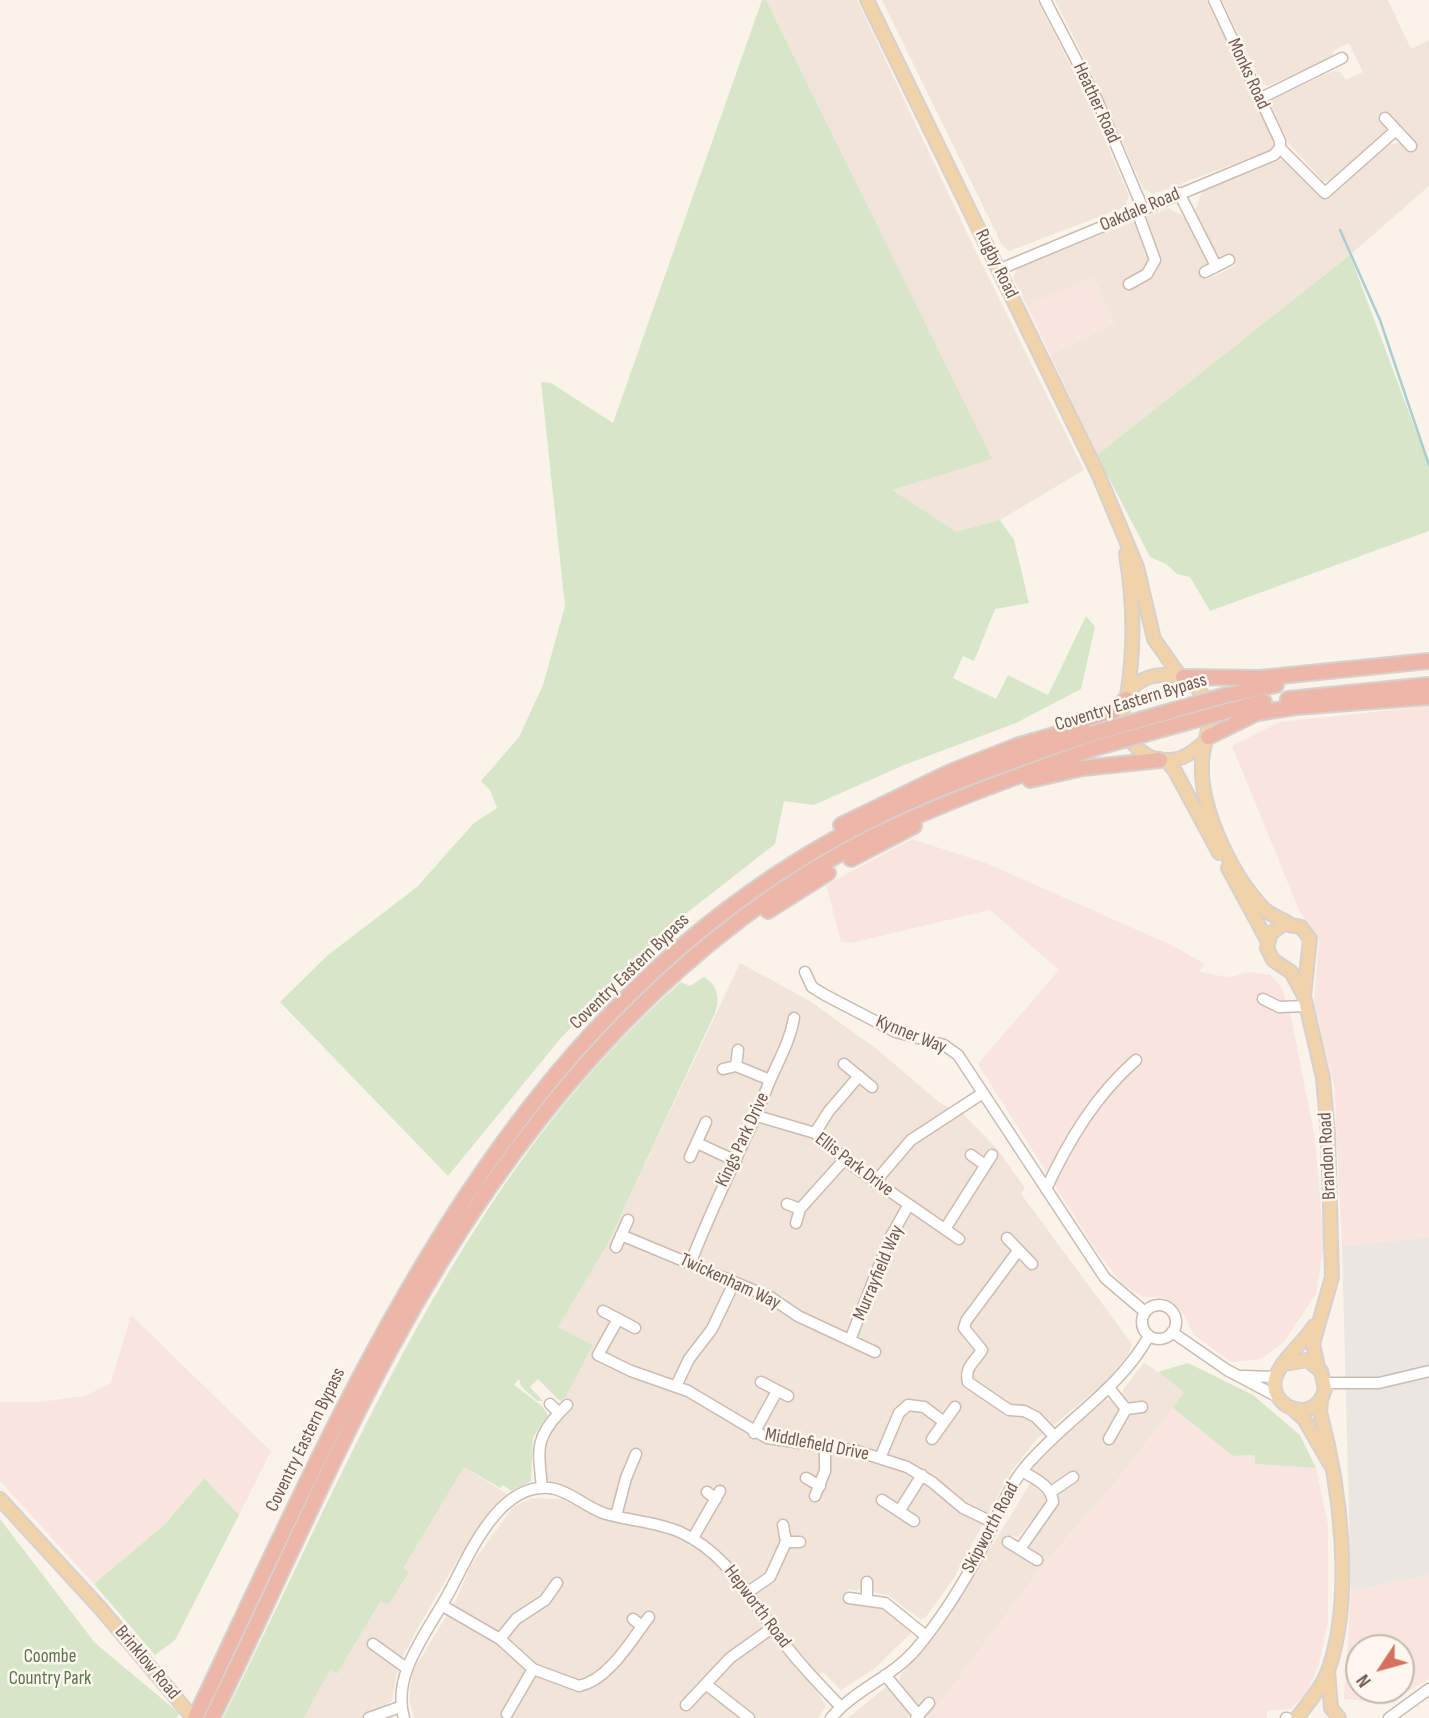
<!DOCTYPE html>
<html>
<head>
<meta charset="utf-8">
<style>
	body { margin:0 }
	#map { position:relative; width:1429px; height:1718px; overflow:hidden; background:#faf3ea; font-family:"Sofia Sans Condensed",sans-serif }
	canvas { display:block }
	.north { position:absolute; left:1345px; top:1634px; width:70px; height:70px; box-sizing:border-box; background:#fdf7f0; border:2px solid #c5b8b0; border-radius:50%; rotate:234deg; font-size:19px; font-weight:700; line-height:28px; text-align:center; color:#715a50 }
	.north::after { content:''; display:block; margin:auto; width:24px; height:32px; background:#d4725f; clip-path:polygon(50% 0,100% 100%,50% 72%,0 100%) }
</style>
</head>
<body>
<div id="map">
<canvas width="1429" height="1718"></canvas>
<div class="north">N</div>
</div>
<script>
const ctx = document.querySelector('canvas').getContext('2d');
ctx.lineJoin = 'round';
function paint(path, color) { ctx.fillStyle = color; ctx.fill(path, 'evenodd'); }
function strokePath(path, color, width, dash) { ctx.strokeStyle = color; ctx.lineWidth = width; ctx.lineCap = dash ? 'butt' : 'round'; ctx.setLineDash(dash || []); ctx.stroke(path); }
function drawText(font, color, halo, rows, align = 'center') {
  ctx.font = font + ' "Sofia Sans Condensed",sans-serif'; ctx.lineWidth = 5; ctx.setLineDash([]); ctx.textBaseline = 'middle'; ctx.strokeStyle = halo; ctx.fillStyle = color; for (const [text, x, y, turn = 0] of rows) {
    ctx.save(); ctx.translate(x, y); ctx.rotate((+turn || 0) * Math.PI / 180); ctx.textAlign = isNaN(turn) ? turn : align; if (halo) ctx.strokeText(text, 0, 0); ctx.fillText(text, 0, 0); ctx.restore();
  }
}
paint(new Path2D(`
	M766,0H857L976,252L1084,470L1000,520L956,533L891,490L991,459Z
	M882,0H1037L1085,94L1129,196L1125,207L1009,251L1002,245Z
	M1055,0H1206L1276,144L1273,149L1154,194L1143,189L1097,84Z
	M1222,0H1388L1411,49L1429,40V186L1350,255L1097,455L1050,355L1114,323L1093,277L1027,306L1013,278L1017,269L1168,208L1185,217L1210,264L1200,269L1206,280L1235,266L1229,254L1219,259L1195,212L1202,191L1281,160L1287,161L1324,200L1390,144L1400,143L1407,149L1414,143L1390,114L1381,122L1386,128L1385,135L1330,181H1323L1288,142L1269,101L1333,71L1341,72L1346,80L1363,72L1349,43L1333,51L1332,58L1267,86L1261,82Z
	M740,963L810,1001L878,1050L940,1103L964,1115L998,1150L1025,1188L1021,1194L1132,1344L1128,1355L1105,1382L1036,1440L1010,1473L954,1578L925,1618L920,1619L888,1595L876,1593L872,1589L873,1580L863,1578L862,1586L857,1591L848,1589L847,1601L881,1606L913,1631L874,1669L841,1690L823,1672L810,1682L826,1705L818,1718H414L409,1698L413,1671L456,1600L471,1565L513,1507L531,1498L563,1499L565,1486L547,1481L543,1449L548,1433L574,1406L565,1398L593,1345L558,1327L607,1245Z
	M1144,1362L1185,1392L1125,1471L1045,1563L929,1718H923L933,1705L920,1707L915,1704L900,1683V1676L992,1546L1031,1482L1045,1496V1504L1018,1537L1011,1536L1005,1545L1038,1565L1043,1558L1028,1546L1055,1507L1058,1493L1076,1479L1070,1472L1061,1481L1051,1483L1037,1476L1030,1467L1106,1398L1119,1407L1118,1422L1124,1424L1132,1412L1123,1396V1390Z
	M464,1467L507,1494L458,1559L415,1633L398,1666L392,1701L362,1718H304L330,1670L337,1674L382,1600L389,1605L409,1573L402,1568Z
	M887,1686L909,1713L908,1718H848Z`), '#f1e4d9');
paint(new Path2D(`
	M1093,277L1114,323L1050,355L1027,306Z
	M1429,706V1237L1342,1246L1334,1086L1314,1002L1319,940L1299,910L1232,746L1279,722Z
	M912,839L986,863L1171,945L1205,964L1199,972L1227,977L1251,972L1271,975L1282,988L1292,1021L1315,1139L1324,1243L1316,1294L1284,1342L1261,1359L1231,1362L1194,1335L1183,1313L1164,1298L1143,1297L1122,1284L1095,1249L978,1064L1059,970L990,910L851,943L841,942L826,885Z
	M131,1315L271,1451L239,1515L203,1478L164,1525L94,1584L0,1481V1402H39L85,1396L111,1383Z
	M1173,1408L1233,1456L1254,1455L1255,1464L1316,1468L1328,1525V1621L1319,1664L1306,1694L1290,1709L1267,1711V1718H929L1045,1563L1125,1471Z
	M1429,1575V1679L1408,1691L1394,1703L1344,1699L1351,1591ZM1359,1648H1401V1690H1359Z`), '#f9e5df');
paint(new Path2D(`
	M1429,1237V1575L1351,1591L1342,1246Z`), '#ebe6e2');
paint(new Path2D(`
	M762,0H766L992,459L892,490L956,532L1000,520L1014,540L1029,603L995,609L974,661L963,656L953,678L996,699L1008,675L1048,695L1086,616L1095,627L1081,689L1016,723L904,765L814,805L784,801L775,844L661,933L560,1039L448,1176L280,1002L328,955L417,887L474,823L497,808L490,790L481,781L519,737L543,685L565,606L541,382L551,383L613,423Z
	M1350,255L1429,466V531L1210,611L1190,577L1177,574L1166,564L1150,557L1097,455Z
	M704,977C718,986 720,997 715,1013L607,1245L558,1327L593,1345L565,1398L560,1401L538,1379L530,1387L543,1401H537L521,1386L519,1379L514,1385L542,1406L548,1415L533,1437L531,1481L511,1491L503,1485L500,1488L464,1467L403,1568L409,1572L389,1605L381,1601L337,1674L330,1670L304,1718H223C351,1463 461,1175 681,982L690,986Z
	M1188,1363L1253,1395L1300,1435L1316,1468L1255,1464L1254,1455L1233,1456L1173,1408L1184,1392L1158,1372Z
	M204,1478L239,1515L175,1640L155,1655L94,1584L164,1525Z
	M0,1519L95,1643L179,1713L177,1718H0Z`), '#d7e6c9');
strokePath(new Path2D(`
	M1340,230L1380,320L1429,465`), '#a8ced2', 2.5);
const minor = new Path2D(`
	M1045,0L1097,100L1143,209
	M1214,0L1280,141V148
	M1259,99L1342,58
	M1385,118L1411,146
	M1280,148L1325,193L1396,130
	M1179,193L1216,266
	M998,270L1274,155L1280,148
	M1205,272L1229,260
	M1129,284L1147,274L1155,260L1137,211
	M805,972L812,987L825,995L896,1032L944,1045L958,1055L1105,1278L1145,1312
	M1263,999L1279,1007L1306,1006
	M844,1064L872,1087
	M736,1066L770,1080
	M723,1069L736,1066L738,1050
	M757,1116L815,1133L853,1166L959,1239
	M815,1133L829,1111L859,1076
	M697,1143L736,1161
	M971,1155L985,1165
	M690,1157L706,1122
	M875,1182L911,1140L983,1093
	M1046,1189C1069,1140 1095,1096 1136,1060
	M787,1204L800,1209
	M796,1223L800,1209L844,1160
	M945,1229L992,1155
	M621,1235L770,1297L798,1316L875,1352
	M1007,1238L1032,1264
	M616,1247L628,1220
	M1018,1251L966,1321L964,1328L982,1350C975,1362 964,1367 968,1382L1009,1410L1024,1411L1036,1417L1054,1436
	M691,1262C714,1201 745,1144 769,1083C778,1061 790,1042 794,1018
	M1142 1322a17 17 0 1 1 34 0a17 17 0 1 1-34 0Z
	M603,1311L635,1328
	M618,1319L598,1355L631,1371L688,1391L767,1438L857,1451L907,1467L932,1482L963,1508L994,1523
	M1172,1332L1227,1370L1278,1397
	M850,1340L890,1238L908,1206
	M1243,1376L1276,1377
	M761,1382L788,1396
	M1325,1383H1379L1429,1371
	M676,1386L689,1359L712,1329L734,1283
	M1110,1389L1126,1409
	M1126,1409L1142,1407
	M559,1413L567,1405
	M754,1433L777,1391
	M932,1439L955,1407
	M1109,1439L1126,1409
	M880,1458L899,1413L908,1405L924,1407L944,1422
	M806,1478L820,1486
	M542,1488C539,1453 533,1441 559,1413L550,1404
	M707,1492L716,1499
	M1051,1492L1073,1477
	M815,1496L825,1471V1446
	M882,1500L914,1521
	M900,1510L922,1475
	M616,1516L626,1478L636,1454
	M783,1525L786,1542H800
	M693,1538L720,1491
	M1008,1542L1037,1560
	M1020,1549L1053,1502C1051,1485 1035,1479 1022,1471
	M748,1592L770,1577L786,1542
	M849,1598L885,1603L926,1636
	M867,1598V1582
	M443,1606L500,1639L533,1669L579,1686C609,1680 632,1639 649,1617
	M633,1619L642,1626
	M500,1639L516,1619L545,1600L557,1583
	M373,1644L405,1667
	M885,1675L919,1716
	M707,1685L749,1718
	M686,1705L730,1658L772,1628
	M507,1714L533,1669
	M369,1718L400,1707
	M404,1718C390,1671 434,1625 454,1583C473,1546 504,1478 555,1489C572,1493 586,1507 603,1513C628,1521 655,1521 680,1532C726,1553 745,1592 774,1630C794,1658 817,1682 840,1706
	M831,1718C855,1689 893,1677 917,1648C941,1619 963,1584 981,1550C996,1522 1005,1491 1026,1466C1066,1419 1118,1391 1149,1336
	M916,1718L929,1703
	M1286,1718H1287
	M1389,1718L1429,1689`);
const major = new Path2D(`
	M867,0L1099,476L1137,567L1154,639L1180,676
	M1126,554C1134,602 1135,648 1127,696
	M1206,741C1195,750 1184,760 1169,760C1138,763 1113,726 1126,697C1140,668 1186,668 1202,694C1217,717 1204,737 1202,761C1199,808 1232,876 1265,910C1271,915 1281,919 1288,923
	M1166,760L1175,771L1219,853
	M1228,868L1268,942
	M1304,996L1310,939L1301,927L1284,924L1271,933L1267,948L1273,960L1291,972L1304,996L1323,1078L1328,1134L1332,1277L1313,1344L1318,1367
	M1285,1364L1307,1360L1321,1371L1325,1389C1315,1428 1265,1406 1276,1376C1283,1358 1304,1342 1314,1326
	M1294,1410L1304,1419L1330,1464
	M0,1499L101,1609L193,1718
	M1328,1671L1331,1708L1339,1718
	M1297,1718C1308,1703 1323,1686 1329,1668C1354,1594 1340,1486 1320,1412L1321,1398`);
const highway = new Path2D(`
	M1183,677L1260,678L1429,661
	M1223,696L1276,685
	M1288,699L1429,685
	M1227,711L1264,702
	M1208,737L1257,713L1296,707L1429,697
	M1030,780L1083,768L1160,760
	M841,825L950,772L1016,746L1096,723L1110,715L1126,699
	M851,859L914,826
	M768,911L828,873
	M195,1718C348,1397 487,1051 804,857C893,802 992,767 1091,734
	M212,1718C273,1595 326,1468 391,1348C497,1152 641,968 836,856C918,810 1007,780 1095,748`);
strokePath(minor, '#cbbbb1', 13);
strokePath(major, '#d7d1ce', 16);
strokePath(highway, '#d7d1ce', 18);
strokePath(minor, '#fff', 10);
strokePath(major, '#f0d2ab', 12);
strokePath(highway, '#ecb6a9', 14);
const highwayBridge = new Path2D(`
	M1091,734L1223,696
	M1095,748L1227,711`);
strokePath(highwayBridge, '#d7d1ce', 18, []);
strokePath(highwayBridge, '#ecb6a9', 14);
drawText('19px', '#715a50', '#fdf7f0', [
	["Monks Road",1248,74,65],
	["Heather Road",1096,103,65],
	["Oakdale Road",1140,210,-23],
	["Rugby Road",996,264,64],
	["Coventry Eastern Bypass",1131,703,-17],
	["Coventry Eastern Bypass",630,972,-44],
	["Kynner Way",911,1035,22],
	["Kings Park Drive",743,1140,-65],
	["Brandon Road",1328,1156,-93],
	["Ellis Park Drive",854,1165,37],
	["Murrayfield Way",879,1273,-67],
	["Twickenham Way",730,1282,25],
	["Coventry Eastern Bypass",306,1440,-64],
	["Middlefield Drive",817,1445,11],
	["Skipworth Road",991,1528,-62],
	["Hepworth Road",757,1607,53],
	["Brinklow Road",147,1663,50]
]);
drawText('19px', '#59764a', '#fdf7f0', [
	["Coombe",50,1657],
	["Country Park",50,1679]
]);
</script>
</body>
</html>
